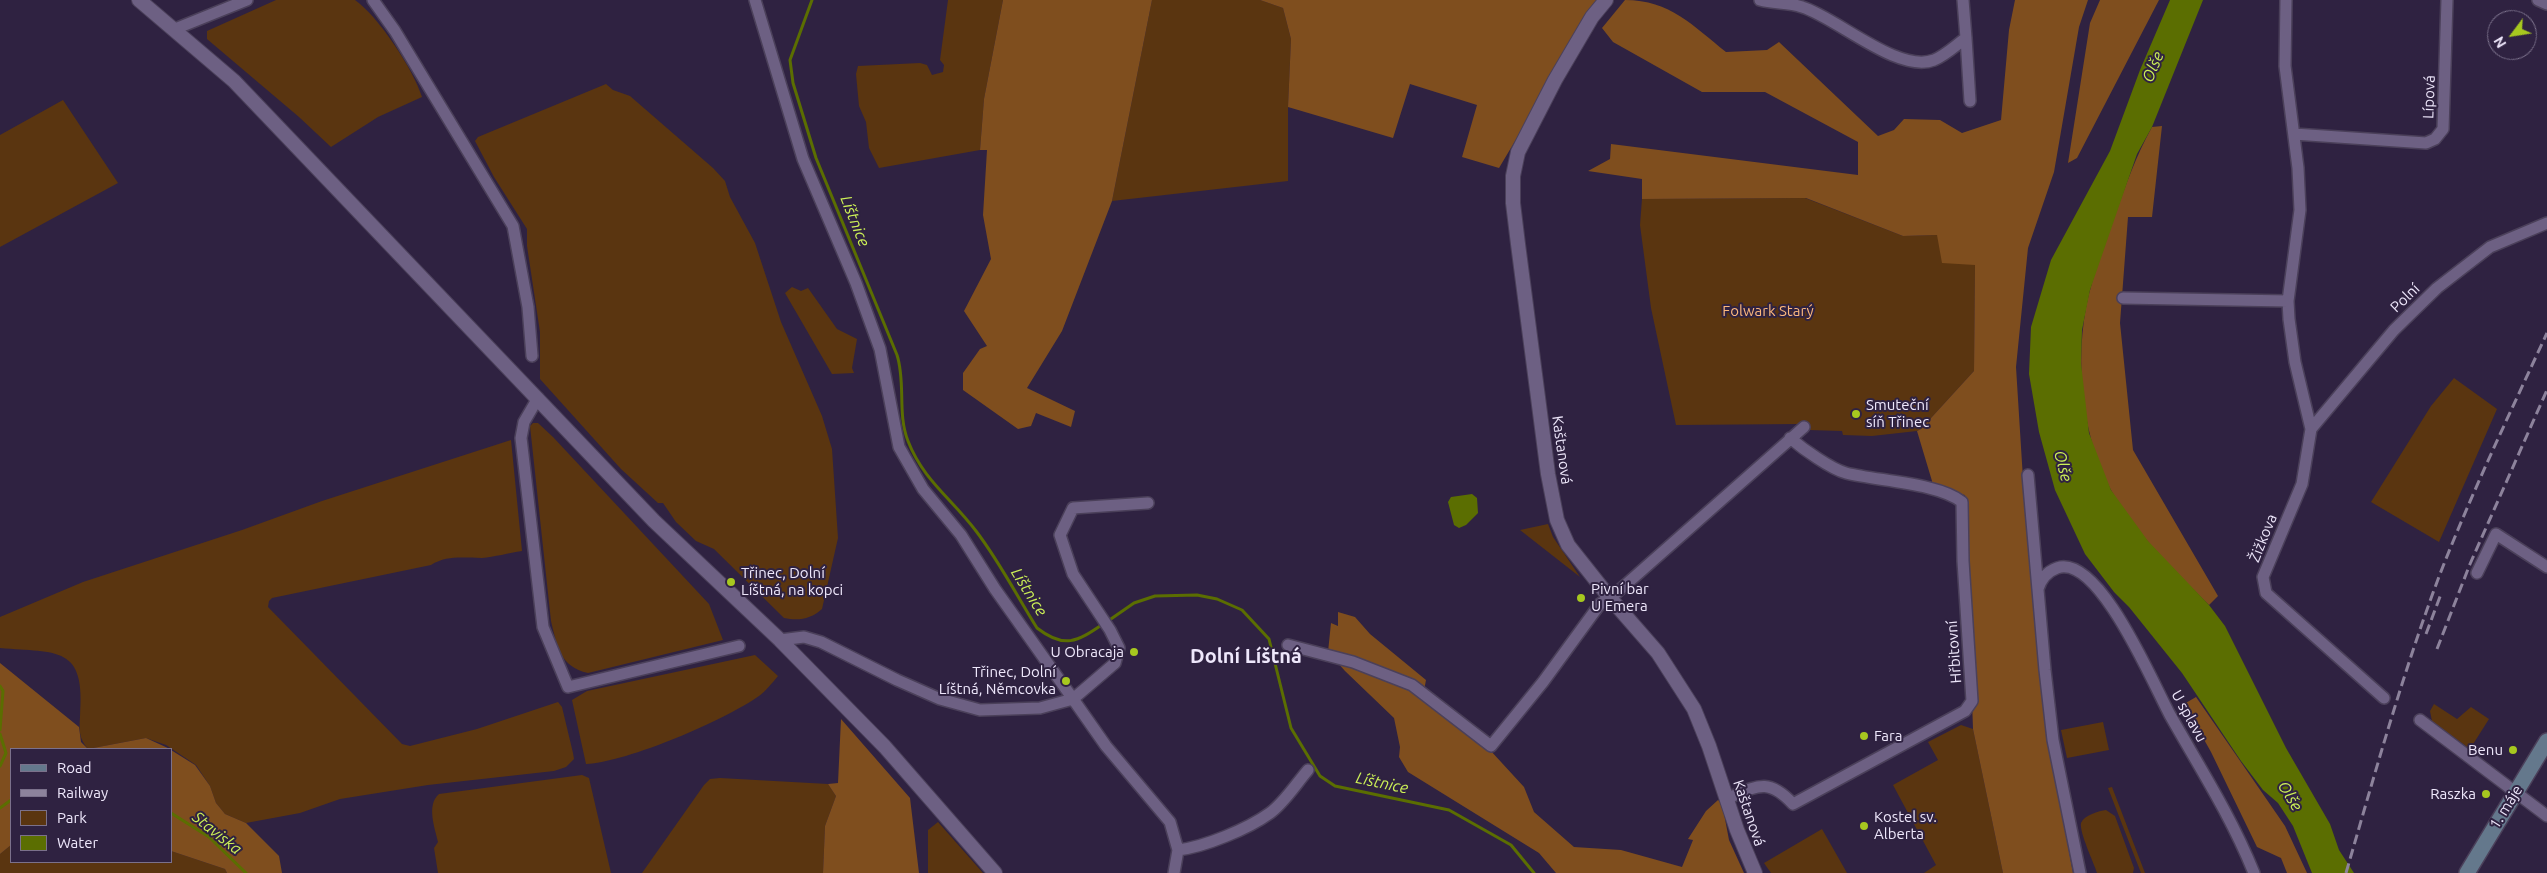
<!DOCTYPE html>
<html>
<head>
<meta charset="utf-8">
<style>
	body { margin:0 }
	#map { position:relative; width:2547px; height:873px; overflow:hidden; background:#2f2241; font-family:Ubuntu,sans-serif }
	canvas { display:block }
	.legend { position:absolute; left:10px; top:748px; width:162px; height:115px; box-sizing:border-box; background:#2f2241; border:1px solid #7b718b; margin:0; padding:6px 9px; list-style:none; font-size:15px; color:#eee7fb }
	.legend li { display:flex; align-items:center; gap:10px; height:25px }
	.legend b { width:25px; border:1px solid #7b718b }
	.north { position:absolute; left:2487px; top:10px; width:50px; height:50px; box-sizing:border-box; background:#2f2241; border:1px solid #7b718b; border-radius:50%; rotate:239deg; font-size:14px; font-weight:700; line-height:20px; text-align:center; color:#eee7fb }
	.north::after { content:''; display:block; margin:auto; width:18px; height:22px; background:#a7c81f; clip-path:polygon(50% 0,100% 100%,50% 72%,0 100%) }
</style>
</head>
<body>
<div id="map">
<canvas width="2547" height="873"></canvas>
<ul class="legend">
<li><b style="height:6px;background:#64788c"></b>Road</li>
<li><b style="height:6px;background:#8d839c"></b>Railway</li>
<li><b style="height:14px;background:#5a3510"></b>Park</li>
<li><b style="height:14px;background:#5b6e01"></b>Water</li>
</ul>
<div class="north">N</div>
</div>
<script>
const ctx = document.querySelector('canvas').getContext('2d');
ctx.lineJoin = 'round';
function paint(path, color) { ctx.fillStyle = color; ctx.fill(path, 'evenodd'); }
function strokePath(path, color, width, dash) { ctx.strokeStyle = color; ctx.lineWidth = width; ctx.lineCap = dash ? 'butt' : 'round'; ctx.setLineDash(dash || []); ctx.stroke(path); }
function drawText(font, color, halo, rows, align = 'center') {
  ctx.font = font + ' Ubuntu,sans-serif'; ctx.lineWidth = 4; ctx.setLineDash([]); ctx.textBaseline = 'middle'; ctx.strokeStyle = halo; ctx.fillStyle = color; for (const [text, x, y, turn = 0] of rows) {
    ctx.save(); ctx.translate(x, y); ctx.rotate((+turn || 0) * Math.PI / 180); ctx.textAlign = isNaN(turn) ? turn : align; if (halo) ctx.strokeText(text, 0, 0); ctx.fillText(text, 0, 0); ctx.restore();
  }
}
paint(new Path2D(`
	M276,0H355C378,16 414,70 422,97L378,117L331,147L299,117L207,39V31Z
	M948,0H1003L984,99L980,150L879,168L869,148L866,122L859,106L856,74L858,66L920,63L927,65L932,75L943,72L944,65L940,60Z
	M1152,0H1260L1283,8L1291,39L1288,107V181L1112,201Z
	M606,84L613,90L630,96L713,168L725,181L730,197L755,243L781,322L822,416L832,449L838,538L822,609C811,619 799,621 784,618L714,549L696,541L676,522L663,503H658L621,469L540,379V332L527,246V229L494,177L475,141L478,137Z
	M63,100L118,183L0,247V135Z
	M1805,198L1903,236L1937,235L1975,265L1974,371L1921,429L1917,431L1872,436L1843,435L1842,431L1808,430L1799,424L1676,425L1651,308L1640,225L1642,199Z
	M792,287L801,291L808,288L837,329L857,339L852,368L854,373L832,374L785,293Z
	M2454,378L2497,409L2439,542L2371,502L2431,406Z
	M533,423H538L553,437L709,604L723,640L588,673C560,667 557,646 551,621L530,426Z
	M511,440L522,551C509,553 494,557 482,558C463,558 447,555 431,565L272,598L269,601L268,607L402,744L410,746L477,729L558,702L562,707L573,753L574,759L566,767L554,771L428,785L340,799L300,813L246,823L225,814L216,803L210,786L196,765L166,745L146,738L88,749C79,739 79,730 80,717C86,645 58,653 0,648V617L83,582L242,530L322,501Z
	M1548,524L1553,537L1580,577L1520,530Z
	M755,655L778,676C772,683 766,691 759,696C725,720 628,762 586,764L572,700L587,691Z
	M2434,704L2457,719L2471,707L2489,719L2470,749L2432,721L2430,711Z
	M2103,722L2109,750L2067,758L2061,730Z
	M1961,725L1973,729L2003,873H1924L1936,865L1893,785L1938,760L1928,742Z
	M582,775L589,778L611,873H438L434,848L438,842C435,828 426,805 439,794Z
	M720,778L828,784L836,796L825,826L823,873H642L704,785L710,779Z
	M2112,787L2145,873H2141L2108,788Z
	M2106,810L2115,816L2134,868L2133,873H2097C2094,863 2079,832 2081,823C2084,815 2099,811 2106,810Z
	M938,822L983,873H928V830Z
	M1822,829L1847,873H1771L1764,863Z
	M11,845V862H171V851L225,869L227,873H0V854Z`), '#5a3510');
paint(new Path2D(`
	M1003,0H1152L1112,201L1062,331L1027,388L1075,411L1071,427L1036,413L1031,426L1018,429L963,390V373L980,349L987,346L964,311L991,259L983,215L987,150H980L984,99Z
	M1260,0H1599L1499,168L1462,157L1477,105L1410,84L1393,138L1288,107L1291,39L1283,8Z
	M1625,0C1670,0 1693,26 1726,52L1767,50L1779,42L1878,136L1894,130L1904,119L1940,120L1962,133L2001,120L2009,30L2015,0H2088L2079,27L2054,172L2028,248L2016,367L2023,479L2048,738L2073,873H2003L1973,729L1965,495L1931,489L1932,481L1917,431L1921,429L1974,371L1975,265L1942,263L1937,235L1903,236L1806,198L1642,199V179L1588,171L1610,159L1611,144L1858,175V142L1765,92H1702L1613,42L1602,28Z
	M2100,0H2159L2077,158L2068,163L2090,23Z
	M2162,126L2152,217H2128L2120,323L2133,450L2218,596L2209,605C2175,570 2135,534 2111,490C2079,431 2073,346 2092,283C2098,261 2107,239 2114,218C2125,187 2136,156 2152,127Z
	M1338,612L1355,617L1370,634L1426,680L1423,696L1490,750L1524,787L1534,812L1574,847L1621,850L1682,867L1693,840L1688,839L1706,811L1718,800L1722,803L1729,840L1744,873H1556L1539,853L1408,772L1399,757L1400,747L1394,718L1345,671L1328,652L1331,623L1338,626Z
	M0,663L79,727L81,742L88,749L146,738L170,749H11V845L0,854Z
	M2196,697L2285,826L2307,873H2287L2281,858L2257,847L2211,752L2184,704Z
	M841,719L910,798L919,873H823L825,826L836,796L828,784L838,783Z
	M171,750L195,765L210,786L216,803L225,814L246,823L279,856L282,873H227L225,869L171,851Z`), '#7f4e1e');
paint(new Path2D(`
	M2170,0H2203L2152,127L2137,154L2090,290L2082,330L2081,363L2089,433L2111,490L2148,541L2209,605L2225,626L2286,748L2330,824L2339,850L2354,873H2312L2293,826L2278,803L2263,790L2241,761L2182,673L2129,607L2114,592L2085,554L2055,490L2039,432L2029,374L2031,327L2051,260L2110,151L2140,70Z
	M1472,494L1477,498L1478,513L1466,525L1459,528L1454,525L1448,502L1451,497Z`), '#5b6e01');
strokePath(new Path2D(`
	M812,0L790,60L793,83L816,158L897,355C906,383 897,413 908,441C923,480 952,499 976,531C999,561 1017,596 1037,628C1064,649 1077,642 1103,624
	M1108,621L1134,603L1155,596L1197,595L1217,599L1242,610L1269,639L1291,728L1320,776L1335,786L1449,810L1511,845L1534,873
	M0,686L3,691L0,730
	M0,734L6,753L0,766
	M0,808L11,800
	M171,813L209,837L246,873`), '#5b6e01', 3);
const minor = new Path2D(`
	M373,0L395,31L513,226L528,307L532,356
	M755,0L803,159L856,283L880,349L899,447L923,489L961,535L995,589L1073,699L1040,708L980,710L940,699L897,680L821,642L804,637L780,640
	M1760,0C1774,4 1789,2 1802,7C1836,17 1898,74 1934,60C1946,55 1956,45 1966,38L1963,0
	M2286,0L2285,66L2298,168L2300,210L2288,301L2289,319L2295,362L2311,429L2302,484L2263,577L2266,593L2384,698
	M2538,0L2547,4
	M175,29L247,0
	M1966,38L1970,101
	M2294,134L2426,143L2435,139L2443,129L2447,0
	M2123,298L2288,301
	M538,398L524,422L521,438L543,627L568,687L739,646
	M2311,429L2394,330L2437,288L2490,247L2547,223
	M2028,475L2045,670L2053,740L2080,873
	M1148,503L1073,508L1060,535L1073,574L1110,630L1119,648L1115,663L1073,699L1106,746L1170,822L1178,850L1174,873
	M2477,573L2496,534L2547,567
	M2038,589C2041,579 2046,572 2057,568C2099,553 2154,686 2170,715C2200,768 2231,816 2254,873
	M1288,645L1353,662L1412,685L1491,746L1543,682L1600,604L1614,595L1804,427
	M2420,720L2547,816
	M1726,799C1757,786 1768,777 1793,804L1965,711L1972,701L1963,561L1962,502C1939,483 1877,481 1846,473C1831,469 1803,449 1790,438
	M1178,850C1204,847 1248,829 1270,813C1284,803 1296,784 1308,770`);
const tertiary = new Path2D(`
	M139,0L234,81L654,521L780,640L885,747L995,873
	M1606,0L1592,17L1555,80L1518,152L1513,176V203L1518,244L1548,474L1557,520L1568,545L1610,598L1658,653L1694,709L1709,746L1737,830L1755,873`);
const secondary = new Path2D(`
	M2467,873L2547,741`);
strokePath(minor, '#4b405a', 14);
strokePath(tertiary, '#4b405a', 16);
strokePath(secondary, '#4b405a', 18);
strokePath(minor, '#6d6083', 11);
strokePath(tertiary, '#6d6083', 14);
strokePath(secondary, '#64788c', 15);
strokePath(new Path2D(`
	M2426,634L2441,594
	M2437,649L2470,564L2547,390
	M2346,873C2375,773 2403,672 2440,574C2472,492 2510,413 2547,333`), '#8d839c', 3, [10, 5]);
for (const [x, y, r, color] of [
	[1856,414,5,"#a7c81f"],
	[731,582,5,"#a7c81f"],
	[1581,598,5,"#a7c81f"],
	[1134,652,5,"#a7c81f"],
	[1066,681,5,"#a7c81f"],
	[1864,736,5,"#a7c81f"],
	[2513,750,5,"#a7c81f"],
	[2486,794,5,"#a7c81f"],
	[1864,826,5,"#a7c81f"]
]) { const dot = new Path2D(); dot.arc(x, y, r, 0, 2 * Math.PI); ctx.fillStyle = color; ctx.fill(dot); strokePath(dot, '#2f2241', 2); }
drawText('15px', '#eee7fb', '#2f2241', [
	["Lípová",2429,97,-88],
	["Polní",2405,298,-44],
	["Kaštanová",1562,450,82],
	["Žižkova",2263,538,-68],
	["Hřbitovní",1954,652,-94],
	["U splavu",2189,716,61],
	["1. máje",2506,807,-58],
	["Kaštanová",1749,813,71]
]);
drawText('15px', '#fcb87d', '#2f2241', [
	["Folwark Starý",1768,311]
]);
drawText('15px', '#eee7fb', '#2f2241', [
	["Smuteční",1866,405],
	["síň Třinec",1866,422],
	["Třinec, Dolní",741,573],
	["Líštná, na kopci",741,590],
	["Pivní bar",1591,589],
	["U Emera",1591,606],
	["U Obracaja",1124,652,"right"],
	["Třinec, Dolní",1056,672,"right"],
	["Líštná, Němcovka",1056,689,"right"],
	["Fara",1874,736],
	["Benu",2503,750,"right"],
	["Raszka",2476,794,"right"],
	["Kostel sv.",1874,817],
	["Alberta",1874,834]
], 'left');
drawText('italic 16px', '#cef257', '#2f2241', [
	["Olše",2153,67,-67],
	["Líštnice",855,221,68],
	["Olše",2063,466,76],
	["Líštnice",1029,592,58],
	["Líštnice",1382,783,12],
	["Olše",2290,796,59],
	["Staviska",217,833,39]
]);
drawText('bold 20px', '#eee7fb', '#2f2241', [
	["Dolní Líštná",1246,656]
]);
</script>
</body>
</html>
